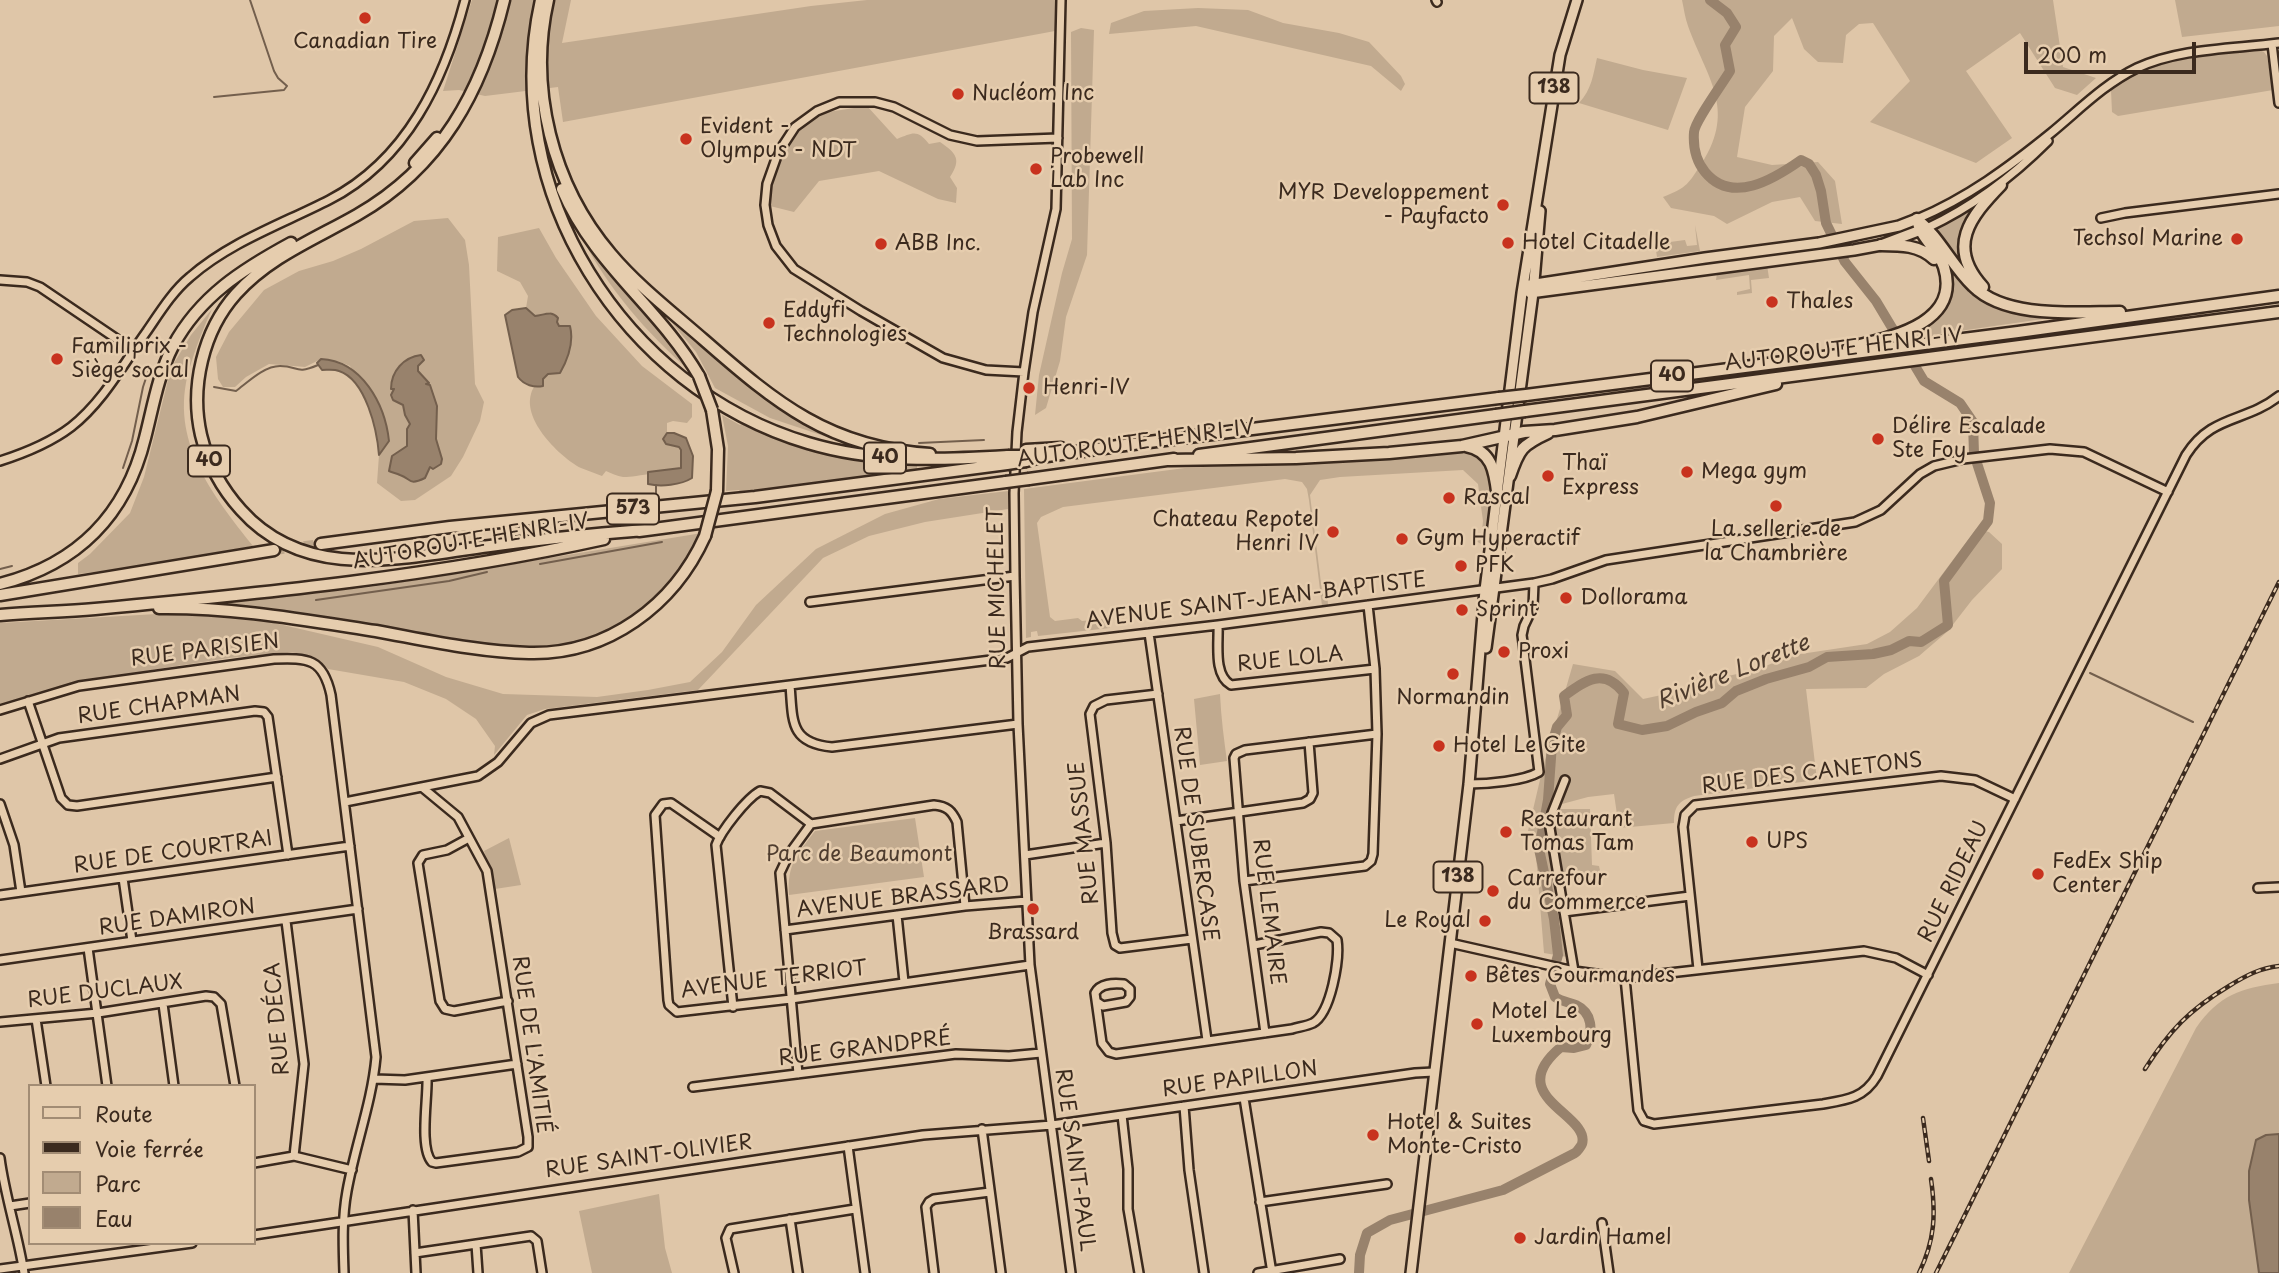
<!DOCTYPE html>
<html>
<head>
<meta charset="utf-8">
<style>
	body { margin:0 }
	#map { position:relative; width:2279px; height:1273px; overflow:hidden; background:#dfc6a8; font-family:"Playpen Sans",sans-serif }
	canvas { display:block }
	.legend { position:absolute; left:28px; top:1084px; width:228px; height:161px; box-sizing:border-box; background:#e6cdae; border:2px solid #a28c74; margin:0; padding:9px 12px; list-style:none; font-size:21px; color:#3b2a1e }
	.legend li { display:flex; align-items:center; gap:14px; height:35px }
	.legend b { width:35px; border:2px solid #a28c74 }
	.scale { position:absolute; left:2024px; top:42px; width:172px; height:32px; box-sizing:border-box; border:4px solid #3b2a1e; border-top:0; padding-left:9px; font-size:21px; line-height:24px; white-space:nowrap; color:#3b2a1e; -webkit-text-stroke:5px #e6cdae; paint-order:stroke }
</style>
</head>
<body>
<div id="map">
<canvas width="2279" height="1273"></canvas>
<ul class="legend">
<li><b style="height:9px;background:#e6cdae"></b>Route</li>
<li><b style="height:9px;background:#3b2a1e"></b>Voie ferrée</li>
<li><b style="height:19px;background:#c1aa8f"></b>Parc</li>
<li><b style="height:19px;background:#98826c"></b>Eau</li>
</ul>
<div class="scale">200 m</div>
</div>
<script>
const ctx = document.querySelector('canvas').getContext('2d');
ctx.lineJoin = 'round';
function paint(path, color) { ctx.fillStyle = color; ctx.fill(path, 'evenodd'); }
function strokePath(path, color, width, dash) { ctx.strokeStyle = color; ctx.lineWidth = width; ctx.lineCap = dash ? 'butt' : 'round'; ctx.setLineDash(dash || []); ctx.stroke(path); }
function drawText(font, color, halo, rows, align = 'center') {
  ctx.font = font + ' "Playpen Sans",sans-serif'; ctx.lineWidth = 5; ctx.setLineDash([]); ctx.textBaseline = 'middle'; ctx.strokeStyle = halo; ctx.fillStyle = color; for (const [text, x, y, turn = 0] of rows) {
    ctx.save(); ctx.translate(x, y); ctx.rotate((+turn || 0) * Math.PI / 180); ctx.textAlign = isNaN(turn) ? turn : align; if (halo) ctx.strokeText(text, 0, 0); ctx.fillText(text, 0, 0); ctx.restore();
  }
}
paint(new Path2D(`
	M472,0H571L562,43L811,6L867,0H1055V31L563,122L558,87L485,96L459,90L443,91Z
	M1682,0H2053L2063,67L2096,78L2077,95L2055,88L2020,33L1966,71L2012,138L1976,163L1870,122L1910,81L1873,23L1859,24L1846,35L1843,63L1818,62L1804,49L1792,18L1774,36L1773,71L1745,107L1737,157L1772,165L1818,162L1835,181L1842,224L1815,221L1800,197L1772,202L1727,224L1714,216L1671,208L1663,197C1688,187 1688,184 1702,163C1737,108 1706,77 1688,26C1685,18 1684,9 1682,0Z
	M2175,0H2279V26L2182,37Z
	M1198,8L1248,10L1283,23L1339,33L1369,42L1401,76L1405,84L1401,91L1371,66L1196,26L1109,34L1111,23L1144,11Z
	M1081,28L1094,30L1087,255L1066,317L1060,361L1046,408L1035,415L1039,375L1062,273L1072,239L1071,32Z
	M2254,48L2264,52L2267,56L2273,90L2118,116L2112,112L2111,90C2119,85 2127,79 2135,74C2164,58 2219,55 2254,48Z
	M1597,58L1643,70L1687,78L1668,130L1579,103C1592,89 1593,75 1597,58Z
	M867,106L897,139C913,133 917,129 929,144L940,142C956,153 962,159 950,177L957,188L956,203L938,199L879,171L819,181L794,212L770,206L772,182L784,153L799,128L828,112Z
	M1972,208L1973,211L1964,263L1961,265L1935,229Z
	M448,218L465,240L469,265L475,384L484,402L480,421L463,457L451,476L415,500L401,501L377,483L379,455L389,442L350,366L340,362L321,359L305,367L269,364L246,377L235,387H223L218,379L216,357L229,332L264,290L299,271L333,261L361,249L414,221Z
	M1695,225L1700,251L1657,257L1655,244L1685,240L1687,246L1697,245Z
	M539,228L556,258L596,316L642,366L692,404V417L687,423L673,421L667,423V433L663,439L672,446L679,447L681,450V468C673,470 629,478 623,477C617,476 611,473 606,471L602,476C595,473 588,471 581,468C560,457 523,421 531,394C535,379 553,374 564,366L571,344L568,325L559,326L550,312L535,316L526,308L528,296L520,282L497,271L498,237Z
	M582,235L602,263L678,349L691,372C646,332 609,290 581,236Z
	M1947,261C1966,284 1982,305 2012,312C2024,315 2040,314 2050,318L1911,338L1909,334C1945,319 1951,299 1947,261Z
	M1767,265L1769,278L1751,280L1752,293L1737,295V292L1750,289L1749,275L1716,280L1717,273Z
	M646,293L774,404L809,425L860,446V448L770,418L715,388L696,352L668,318L645,294Z
	M212,309C203,329 195,349 189,370C169,441 212,494 253,546L134,567L78,574V563L90,554L130,513L144,477L171,368L191,335Z
	M722,415L740,425L742,422C798,450 855,462 917,466V469L740,492L739,490L726,491L728,446Z
	M1470,450C1474,452 1481,455 1484,459C1497,476 1488,522 1485,542L1481,544L1476,541L1481,540L1483,521L1478,484L1463,470L1340,477L1320,480L1310,495L1322,591H1327L1328,605L1322,606L1309,500L1307,489L1302,482L1285,479L1063,507L1041,517L1037,523L1050,617L1055,621L1078,618L1082,621L1103,619L1109,616L1110,628L1038,636L1037,631L1031,632V637L1026,638L1024,489L1185,468L1384,458Z
	M1008,491V509L925,522L869,536L823,558L698,690L545,709L527,715L494,755L495,746L476,719L446,699L404,682L328,669L314,657L292,652L229,658L157,669L56,688L0,706V623L157,614L221,613L270,622L378,647L446,677L503,694L597,697L648,690L690,682L722,652L756,605L816,549L885,514L939,499Z
	M1976,529L1989,532L2002,544V569L1972,600L1948,631L1919,656L1884,674L1866,688L1806,689L1817,780L1694,796C1678,801 1674,807 1674,823L1619,828L1614,794L1588,797L1562,804L1569,780L1562,778C1556,795 1549,814 1549,832C1549,861 1558,889 1554,919L1562,928L1567,957L1544,953L1534,831H1528L1543,767L1573,664L1615,671L1643,699L1680,691L1719,678L1755,670L1794,655L1867,644L1890,632L1917,608Z
	M702,533C678,591 621,638 558,645C538,648 518,646 498,645L282,611L220,606V603L371,587Z
	M1220,694C1221,717 1224,740 1227,761L1200,765L1194,699Z
	M1559,809H1590L1592,865L1599,866L1601,875L1561,883L1552,829Z
	M915,818L924,877L789,895C787,864 797,855 815,831Z
	M509,838L521,885L495,889L484,851Z
	M2279,983V1273H2069L2196,1028C2219,995 2241,988 2279,983Z
	M659,1194L665,1248L672,1273H592L579,1211Z`), '#c1aa8f');
const water = new Path2D(`
	M526,308L535,316C545,315 551,310 558,318L557,322L559,326H570C574,342 568,359 560,373L548,374L543,379V386C534,388 524,385 518,377L505,315L512,310Z
	M421,355L424,360L418,366V371L429,383L426,384L430,385L437,406L436,439L442,459L441,464L433,469L430,467L425,478C408,486 412,479 400,475C396,473 393,473 389,471L392,456L407,446V429L410,424L405,415L403,405L393,400L391,395L394,389H391C391,371 404,357 421,355Z
	M321,359C362,361 385,404 389,441L379,455C377,430 366,380 339,371C334,369 328,370 322,370L317,363Z
	M667,433H674L686,438L693,456L692,478C681,485 661,487 648,484V472L681,468V450L679,447L666,444L663,439Z
	M2279,1134V1273H2259L2249,1200V1171L2256,1140L2266,1135Z`);
paint(water, '#98826c');
strokePath(water, '#735f4d', 2);
strokePath(new Path2D(`
	M214,97L284,90L287,86L278,78L274,71L250,0
	M214,387L236,391C248,382 264,366 280,366C299,366 295,375 318,365
	M919,443L984,440
	M123,468L132,441L143,387L148,372
	M656,485V493
	M540,564L662,542
	M0,569L12,566
	M316,600L449,581L487,572
	M2090,673L2193,722`), '#735f4d', 2);
strokePath(new Path2D(`
	M1359,1273L1360,1255L1367,1233L1390,1220L1503,1190L1575,1153C1576,1153 1582,1145 1582,1144C1591,1114 1501,1097 1561,1047L1574,1048L1586,1045C1593,1031 1593,1013 1576,1005C1569,1002 1562,1002 1555,997L1550,984L1558,955L1554,919L1539,849L1548,800L1552,744L1557,727L1567,715L1564,696C1586,680 1604,667 1624,693L1618,724L1642,730L1667,726L1696,712L1722,703L1736,691L1766,679L1809,667L1827,657L1873,654L1891,650L1909,641L1921,642L1948,625L1944,581L1988,521L1990,503L1974,454L1973,422L1960,403L1924,381L1876,301L1845,262L1826,223L1821,191L1816,175L1809,164L1801,160C1774,179 1732,205 1705,172C1696,161 1693,146 1694,132C1695,121 1723,83 1730,71L1725,45L1736,27L1727,13L1710,0`), '#98826c', 10);
strokePath(new Path2D(`
	M274,550L321,544`), '#bea78c', 10, [10, 5]);
const minor = new Path2D(`
	M1061,0L1056,209L1033,312L1024,372L1017,432L1014,493L1015,576L1018,724L1030,965L1071,1273
	M1436,0L1437,2
	M2272,44L2279,103
	M2101,218L2125,213L2279,194
	M1917,219C1967,198 2009,167 2051,133C2079,110 2104,84 2137,68C2180,48 2232,49 2279,43
	M1927,228C1974,206 2012,177 2048,141
	M0,280L27,282L40,287L133,350
	M1024,372L986,370L943,358L861,311L794,269L776,246L768,225L765,205L767,184L778,153L795,127L817,111L839,102H875L894,107L950,135L977,141L1058,138
	M0,461C25,453 50,443 71,427C103,402 124,363 147,331C160,312 173,291 190,277C230,242 282,224 329,200C407,160 444,80 465,0
	M810,602L1015,576
	M1218,625C1219,643 1213,675 1231,685L1375,669
	M1149,633L1207,1040
	M790,685C793,720 789,743 832,747L1018,724
	M1158,694L1106,700L1094,706L1090,714L1106,843L1112,933L1115,945L1120,948L1192,939
	M28,701L61,798L68,805L77,806L277,777
	M0,710L79,686L274,659C308,658 323,658 331,695L376,1057C372,1102 355,1146 347,1191C342,1218 343,1245 344,1273
	M0,759L59,738L255,711L264,712L268,717L288,855
	M1565,780L1552,813L1550,828L1574,971
	M1469,784C1487,784 1524,781 1539,772L1522,635L1524,626L1533,607L1534,583
	M423,788L458,817L487,871L528,1137V1147L518,1152L436,1163L432,1162C419,1148 428,1098 427,1078
	M345,802L478,776L498,762L531,723L549,715L1007,658L1028,647L1218,625L1534,583L1552,579L1606,560L1855,522L1881,510L1920,474L1934,466L1963,459L2050,449L2084,452L2168,492
	M0,804L14,845L21,892
	M1176,821L1303,803L1310,799L1313,793L1309,742
	M720,837L671,803L663,804L655,815L668,1000L669,1005L677,1012L791,999L1030,965
	M469,838L447,850L423,855L418,863L440,1001L445,1009L454,1011L508,1001
	M1025,855L1106,843
	M123,878L132,941
	M1244,881L1365,866L1371,861L1373,854L1377,734L1375,669L1368,605
	M2258,888L2279,887
	M0,895L350,846
	M1564,912L1690,896
	M897,915L904,982
	M286,921L304,1064L294,1156
	M785,930L965,906L1027,901
	M1450,943L1574,971L1625,978L1864,951L1896,958L1928,975
	M88,948L107,1086
	M0,960L358,909
	M1698,969L1683,827L1685,815L1695,805L1941,776L1975,780L2015,799
	M1625,978L1638,1110L1644,1121L1654,1124L1823,1104C1847,1100 1864,1098 1877,1076L2186,455C2212,414 2245,423 2279,396
	M1097,1002L1103,1006L1126,1002L1130,997V989L1124,984C1113,983 1100,983 1095,993L1102,1043L1109,1052L1116,1054L1292,1029C1298,1027 1307,1026 1313,1023C1331,1013 1340,959 1337,940L1329,933L1321,932L1254,945
	M163,1004L174,1086
	M733,1007L716,845C721,831 746,799 760,791L770,793L811,824L934,805C947,806 952,811 957,822L965,906
	M36,1019L46,1086
	M0,1022L98,1013L206,996L214,997L221,1004L235,1086
	M1265,1033L1244,881L1234,758L1236,754L1245,750L1377,734
	M798,1074L780,873L789,854L811,824
	M374,1079L405,1080L517,1064
	M693,1087L956,1054L1009,1056L1041,1053
	M1244,1098L1272,1273
	M1184,1106L1189,1170L1204,1273
	M1122,1115L1128,1169V1209L1139,1273
	M982,1129L1001,1273
	M848,1146L865,1273
	M0,1158C5,1197 18,1234 24,1273
	M254,1163L294,1156L352,1170
	M1260,1202L1387,1184
	M10,1206L30,1203
	M413,1210L416,1273
	M790,1219L798,1273
	M1602,1223L1609,1273
	M254,1235L923,1135L1052,1125L1415,1073L1434,1072
	M476,1244L478,1273
	M415,1253L531,1236L537,1241L542,1273
	M0,1269L192,1243
	M734,1273L726,1238L730,1229L855,1209
	M934,1273L926,1207L929,1202L934,1199L990,1192
	M1258,1273L1340,1259`);
const major = new Path2D(`
	M1529,285L1705,258L1819,243L1899,226L1917,219
	M1530,293L1854,250L1881,245L1926,228
	M1486,648L1533,293L1540,211
	M1411,1273L1469,784L1485,590L1522,293L1560,55L1577,0`);
const highway = new Path2D(`
	M504,0C482,91 441,167 357,215C315,239 269,257 236,294C203,331 190,387 201,435C208,464 221,488 241,510C307,584 404,557 490,546C541,539 593,534 645,530
	M541,0C498,190 623,388 808,443C874,463 940,460 1008,456
	M548,0C528,88 552,185 611,254C638,286 672,312 704,340C776,403 830,448 930,454
	M415,163L437,138
	M562,189C594,265 659,307 699,376
	M1917,219C1940,238 1952,266 1973,286C2006,319 2076,312 2120,312
	M1881,245C1901,245 1919,245 1934,259
	M1983,287C1946,247 1970,217 2001,185
	M1848,348C1887,338 1962,325 1944,267C1938,249 1921,239 1917,220
	M1526,395L2018,332L2279,296
	M712,410L718,449L717,491
	M1525,411L2279,312
	M1466,446C1494,451 1495,475 1498,499
	M1026,450L1061,448
	M1199,455L1496,415
	M1170,460L1296,458L1389,453L1462,446L1524,432L1555,430L1637,417L1776,384
	M1026,461L1040,457L1125,445L1499,398
	M1510,476C1519,449 1522,445 1548,433
	M1029,479L1174,459
	M639,531L1006,482
	M321,544L450,527L755,497L1007,464
	M0,584C78,564 126,515 145,438C153,407 158,375 173,346C200,296 243,269 291,243
	M0,595L274,550
	M159,608C232,607 304,620 376,631C426,640 479,652 529,653C608,655 674,605 705,536
	M0,615C32,612 63,612 95,609C266,593 436,576 604,539`);
strokePath(minor, '#3b2a1e', 12);
strokePath(major, '#3b2a1e', 14);
strokePath(highway, '#3b2a1e', 15);
strokePath(minor, '#e6cdae', 7);
strokePath(major, '#e6cdae', 9);
strokePath(highway, '#e6cdae', 10);
const rail = new Path2D(`
	M2145,1069C2170,1030 2189,1010 2229,986C2245,976 2260,968 2279,966
	M1923,1118L1929,1161
	M1919,1273C1935,1240 1936,1214 1931,1179
	M1936,1273L2279,582`);
strokePath(rail, '#3b2a1e', 4.5);
strokePath(rail, '#e6cdae', 2, [5]);
const highwayBridge = new Path2D(`
	M699,376L712,410
	M1499,398L1526,395
	M1496,415L1525,411
	M1008,456H1026
	M1007,464L1026,461
	M1006,482L1029,479
	M705,536L717,491`);
strokePath(highwayBridge, '#3b2a1e', 15, []);
strokePath(highwayBridge, '#e6cdae', 10);
for (const [x, y, r, color] of [
	[365,18,7,"#c8321e"],
	[958,94,7,"#c8321e"],
	[686,139,7,"#c8321e"],
	[1036,169,7,"#c8321e"],
	[1503,205,7,"#c8321e"],
	[2237,239,7,"#c8321e"],
	[1508,243,7,"#c8321e"],
	[881,244,7,"#c8321e"],
	[1772,302,7,"#c8321e"],
	[769,323,7,"#c8321e"],
	[57,359,7,"#c8321e"],
	[1029,388,7,"#c8321e"],
	[1878,439,7,"#c8321e"],
	[1687,472,7,"#c8321e"],
	[1548,476,7,"#c8321e"],
	[1449,498,7,"#c8321e"],
	[1776,506,7,"#c8321e"],
	[1333,532,7,"#c8321e"],
	[1402,539,7,"#c8321e"],
	[1461,566,7,"#c8321e"],
	[1566,598,7,"#c8321e"],
	[1462,610,7,"#c8321e"],
	[1504,652,7,"#c8321e"],
	[1453,674,7,"#c8321e"],
	[1439,746,7,"#c8321e"],
	[1506,832,7,"#c8321e"],
	[1752,842,7,"#c8321e"],
	[2038,874,7,"#c8321e"],
	[1493,891,7,"#c8321e"],
	[1033,909,7,"#c8321e"],
	[1485,921,7,"#c8321e"],
	[1471,976,7,"#c8321e"],
	[1477,1024,7,"#c8321e"],
	[1373,1135,7,"#c8321e"],
	[1520,1238,7,"#c8321e"]
]) { const dot = new Path2D(); dot.arc(x, y, r, 0, 2 * Math.PI); ctx.fillStyle = color; ctx.fill(dot); strokePath(dot, '#e6cdae', 2.5); }
for (const [x, y, w] of [
	[1554,88,49],
	[1672,376,42],
	[885,458,42],
	[209,461,42],
	[633,509,52],
	[1458,877,49]
]) { const box = new Path2D(); box.roundRect(x - w / 2, y - 15.5, w, 31, 5); ctx.fillStyle = '#e6cdae'; ctx.fill(box); strokePath(box, '#3b2a1e', 2); }
drawText('bold 19px', '#3b2a1e', null, [
	["138",1554,88],
	["40",1672,376],
	["40",885,458],
	["40",209,461],
	["573",633,509],
	["138",1458,877]
]);
drawText('21px', '#3b2a1e', '#e6cdae', [
	["Canadian Tire",365,42,"center"],
	["Nucléom Inc",972,94],
	["Evident -",700,127],
	["Olympus - NDT",700,151],
	["Probewell",1050,157],
	["Lab Inc",1050,181],
	["MYR Developpement",1489,193,"right"],
	["- Payfacto",1489,217,"right"],
	["Techsol Marine",2223,239,"right"],
	["Hotel Citadelle",1522,243],
	["ABB Inc.",895,244],
	["Thales",1786,302],
	["Eddyfi",783,311],
	["Technologies",783,335],
	["Familiprix -",71,347],
	["Siège social",71,371],
	["Henri-IV",1043,388],
	["Délire Escalade",1892,427],
	["Ste Foy",1892,451],
	["Thaï",1562,464],
	["Express",1562,488],
	["Mega gym",1701,472],
	["Rascal",1463,498],
	["Chateau Repotel",1319,520,"right"],
	["Henri IV",1319,544,"right"],
	["La sellerie de",1776,530,"center"],
	["la Chambrière",1776,554,"center"],
	["Gym Hyperactif",1416,539],
	["PFK",1475,566],
	["Dollorama",1580,598],
	["Sprint",1476,610],
	["Proxi",1518,652],
	["Normandin",1453,698,"center"],
	["Hotel Le Gite",1453,746],
	["Restaurant",1520,820],
	["Tomas Tam",1520,844],
	["UPS",1766,842],
	["FedEx Ship",2052,862],
	["Center",2052,886],
	["Carrefour",1507,879],
	["du Commerce",1507,903],
	["Le Royal",1471,921,"right"],
	["Brassard",1033,933,"center"],
	["Bêtes Gourmandes",1485,976],
	["Motel Le",1491,1012],
	["Luxembourg",1491,1036],
	["Hotel & Suites",1387,1123],
	["Monte-Cristo",1387,1147],
	["Jardin Hamel",1534,1238]
], 'left');
drawText('21px', '#3b2a1e', '#e6cdae', [
	["AUTOROUTE HENRI-IV",1844,350,-7],
	["AUTOROUTE HENRI-IV",1136,444,-8],
	["AUTOROUTE HENRI-IV",471,542,-10],
	["RUE MICHELET",998,588,-91],
	["AVENUE SAINT-JEAN-BAPTISTE",1256,601,-7],
	["RUE PARISIEN",205,651,-7],
	["RUE LOLA",1290,660,-6],
	["RUE CHAPMAN",159,706,-8],
	["RUE DES CANETONS",1812,774,-7],
	["RUE MASSUE",1085,833,-96],
	["RUE DE SUBERCASE",1195,834,82],
	["RUE DE COURTRAI",173,853,-8],
	["RUE RIDEAU",1954,882,-64],
	["AVENUE BRASSARD",903,898,-7],
	["RUE LEMAIRE",1268,912,83],
	["RUE DAMIRON",177,918,-8],
	["AVENUE TERRIOT",774,980,-7],
	["RUE DUCLAUX",105,992,-7],
	["RUE DÉCA",278,1019,-95],
	["RUE DE L'AMITIÉ",531,1045,82],
	["RUE GRANDPRÉ",865,1049,-7],
	["RUE PAPILLON",1240,1080,-8],
	["RUE SAINT-OLIVIER",649,1157,-8],
	["RUE SAINT-PAUL",1074,1160,82]
]);
drawText('21px', '#4f3d2f', '#e6cdae', [
	["Parc de Beaumont",859,855]
]);
drawText('italic 23px', '#4e3c2e', '#e6cdae', [
	["Rivière Lorette",1733,673,-22]
]);
</script>
</body>
</html>
